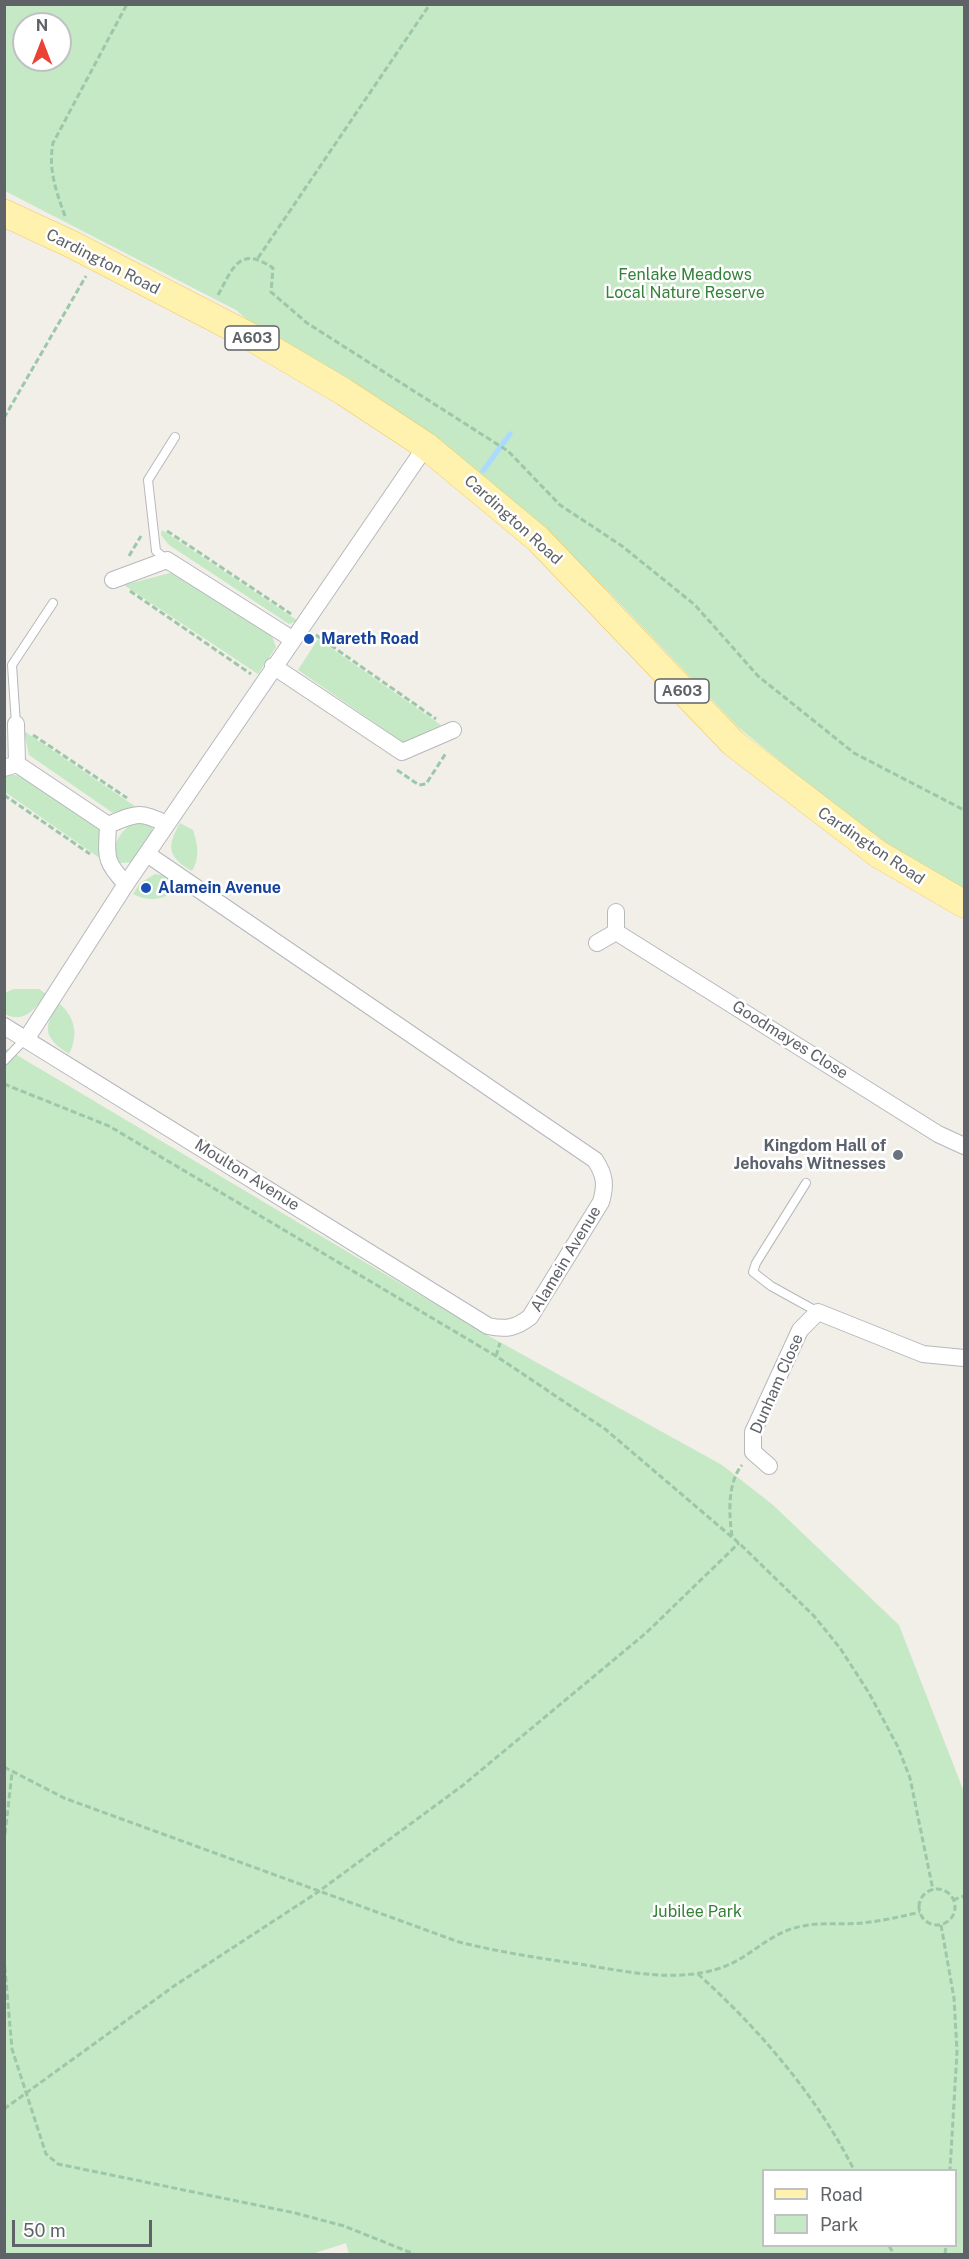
<!DOCTYPE html>
<html>
<head>
<meta charset="utf-8">
<style>
	body { margin:0 }
	#map { position:relative; width:969px; height:2259px; overflow:hidden; background:#f1efe8; font-family:"Public Sans",sans-serif }
	canvas { display:block }
	.frame { position:absolute; inset:0; border:6px solid #5f6368; pointer-events:none }
	.legend { position:absolute; left:762px; top:2169px; width:195px; height:78px; box-sizing:border-box; background:#fff; border:2px solid #bfc1c3; margin:0; padding:8px 10px; list-style:none; font-size:18px; color:#5f6368 }
	.legend li { display:flex; align-items:center; gap:12px; height:30px }
	.legend b { width:30px; border:2px solid #bfc1c3 }
	.north { position:absolute; left:12px; top:12px; width:60px; height:60px; box-sizing:border-box; background:#fff; border:2px solid #bfc1c3; border-radius:50%; rotate:0deg; font-size:16px; font-weight:700; line-height:24px; text-align:center; color:#5f6368 }
	.north::after { content:''; display:block; margin:auto; width:21px; height:27px; background:#ea4335; clip-path:polygon(50% 0,100% 100%,50% 72%,0 100%) }
	.scale { position:absolute; left:12px; top:2220px; width:140px; height:27px; box-sizing:border-box; border:3px solid #5f6368; border-top:0; padding-left:8px; font-size:18px; line-height:21px; white-space:nowrap; color:#5f6368; -webkit-text-stroke:4px #fff; paint-order:stroke }
</style>
</head>
<body>
<div id="map">
<canvas width="969" height="2259"></canvas>
<div class="frame"></div>
<ul class="legend">
<li><b style="height:8px;background:#fff2af"></b>Road</li>
<li><b style="height:16px;background:#c5e8c5"></b>Park</li>
</ul>
<div class="north">N</div>
<div class="scale">50 m</div>
</div>
<script>
const ctx = document.querySelector('canvas').getContext('2d');
ctx.lineJoin = 'round';
function paint(path, color) { ctx.fillStyle = color; ctx.fill(path, 'evenodd'); }
function strokePath(path, color, width, dash) { ctx.strokeStyle = color; ctx.lineWidth = width; ctx.lineCap = dash ? 'butt' : 'round'; ctx.setLineDash(dash || []); ctx.stroke(path); }
function drawText(font, color, halo, rows, align = 'center') {
  ctx.font = font + ' "Public Sans",sans-serif'; ctx.lineWidth = 5; ctx.setLineDash([]); ctx.textBaseline = 'middle'; ctx.strokeStyle = halo; ctx.fillStyle = color; for (const [text, x, y, turn = 0] of rows) {
    ctx.save(); ctx.translate(x, y); ctx.rotate((+turn || 0) * Math.PI / 180); ctx.textAlign = isNaN(turn) ? turn : align; if (halo) ctx.strokeText(text, 0, 0); ctx.fillText(text, 0, 0); ctx.restore();
  }
}
paint(new Path2D(`
	M4,5H964V891L883,845L738,727L609,592L520,509L259,330L236,310L5,191ZM24,24H60V60H24Z
	M162,530L298,621L289,624L169,545L161,535Z
	M174,572L272,636L276,647L258,674L124,585Z
	M318,639L441,725L404,743L298,670Z
	M24,731L139,809L113,813L29,755Z
	M12,775L25,776L99,829L103,842L101,859L5,792L4,777Z
	M139,819L152,823L153,836L136,862L120,863C108,844 122,829 139,819Z
	M180,823L193,830C198,846 200,857 192,871C168,857 166,847 180,823Z
	M155,874L167,876L183,886C167,898 152,904 133,894L140,883Z
	M14,989H39L46,994C35,1009 24,1024 5,1014L4,993Z
	M59,1003C75,1017 79,1035 69,1054C44,1038 42,1028 59,1003Z
	M5,1048L489,1336L722,1465L773,1505L899,1625L964,1792V2254H349L346,2243L312,2254H5ZM764,2170H956V2246H764Z`), '#c5e8c5');
strokePath(new Path2D(`
	M483,471L510,434`), '#aadaff', 5);
const service = new Path2D(`
	M167,560L156,551L148,480L175,437
	M16,724L12,665L53,603
	M4,1061L26,1038
	M806,1183L756,1263L753,1272L771,1286L818,1312`);
const minor = new Path2D(`
	M113,580L167,560L292,639
	M273,666L402,752L453,730
	M16,724L17,764
	M4,768L17,764L108,825
	M126,884C103,860 107,856 108,825C135,814 139,810 166,824
	M616,912V932L938,1134L964,1146
	M597,943L616,932
	M4,1026L488,1326C506,1330 516,1328 530,1317L601,1202C606,1185 605,1175 595,1160L147,854
	M27,1038L126,884L426,446
	M769,1466L753,1452V1432L800,1330L818,1312L923,1354L964,1358`);
const primary = new Path2D(`
	M4,213L71,244L249,336L344,392L426,446L538,539L733,743L878,854L964,904`);
strokePath(service, '#b5b8bc', 10);
strokePath(minor, '#b5b8bc', 18);
strokePath(primary, '#f2c960', 28);
strokePath(new Path2D(`
	M65,216C56,191 48,169 53,143L127,4
	M258,258L430,4
	M218,295C233,268 239,245 273,268L271,292L307,323L508,451L560,505L622,546L695,605L758,676L854,753L964,810
	M4,418L86,276
	M167,531L291,614
	M129,556L141,536
	M130,591L251,674
	M316,635L436,719
	M33,735L127,798
	M397,770L419,785L426,784L446,753
	M4,795L90,854
	M4,1084L109,1126L496,1356L605,1429L740,1544L814,1616L840,1648L869,1693L898,1747L910,1778L933,1890
	M496,1356L500,1343
	M732,1536C729,1515 727,1483 742,1465
	M4,1767L64,1798L459,1942C499,1952 539,1958 579,1964C625,1971 669,1982 714,1970C751,1960 767,1932 803,1926C822,1922 842,1925 862,1923C881,1921 900,1917 920,1912
	M4,1843L12,1773
	M919 1907a18 18 0 1 1 36 0a18 18 0 1 1-36 0Z
	M953,1900L964,1896
	M941,1925L954,1998L957,2052L950,2170
	M4,1958L12,2049L46,2154L58,2164L295,2213L344,2226L414,2254
	M698,1974C759,2029 817,2096 854,2170
	M4,2109L174,1986L318,1892L462,1786L646,1633L739,1543
	M889,2246L894,2254
	M945,2254L946,2246`), '#9cc7a9', 3, [6, 3]);
strokePath(service, '#fff', 8);
strokePath(minor, '#fff', 16);
strokePath(primary, '#fff2af', 27);
for (const [x, y, r, color] of [
	[309,639,6,"#1a4fb4"],
	[146,888,6,"#1a4fb4"],
	[898,1155,6,"#6b7280"]
]) { const dot = new Path2D(); dot.arc(x, y, r, 0, 2 * Math.PI); ctx.fillStyle = color; ctx.fill(dot); strokePath(dot, '#fff', 2); }
for (const [x, y, w] of [
	[252,338,54],
	[682,691,54]
]) { const box = new Path2D(); box.roundRect(x - w / 2, y - 12, w, 24, 4.5); ctx.fillStyle = '#fff'; ctx.fill(box); strokePath(box, '#5f6368', 1.5); }
drawText('bold 15px', '#5f6368', null, [
	["A603",252,338],
	["A603",682,691]
]);
drawText('16px', '#5f6368', '#fff', [
	["Cardington Road",103,262,27],
	["Cardington Road",513,520,42],
	["Cardington Road",871,846,34],
	["Goodmayes Close",790,1040,32],
	["Moulton Avenue",247,1175,32],
	["Alamein Avenue",566,1259,-59],
	["Dunham Close",777,1384,-66]
]);
drawText('16px', '#348238', '#fff', [
	["Fenlake Meadows",685,275],
	["Local Nature Reserve",685,293],
	["Jubilee Park",697,1912]
]);
drawText('bold 16px', '#164399', '#fff', [
	["Mareth Road",321,639],
	["Alamein Avenue",158,888]
], 'left');
drawText('bold 16px', '#5b616d', '#fff', [
	["Kingdom Hall of",886,1146],
	["Jehovahs Witnesses",886,1164]
], 'right');
</script>
</body>
</html>
